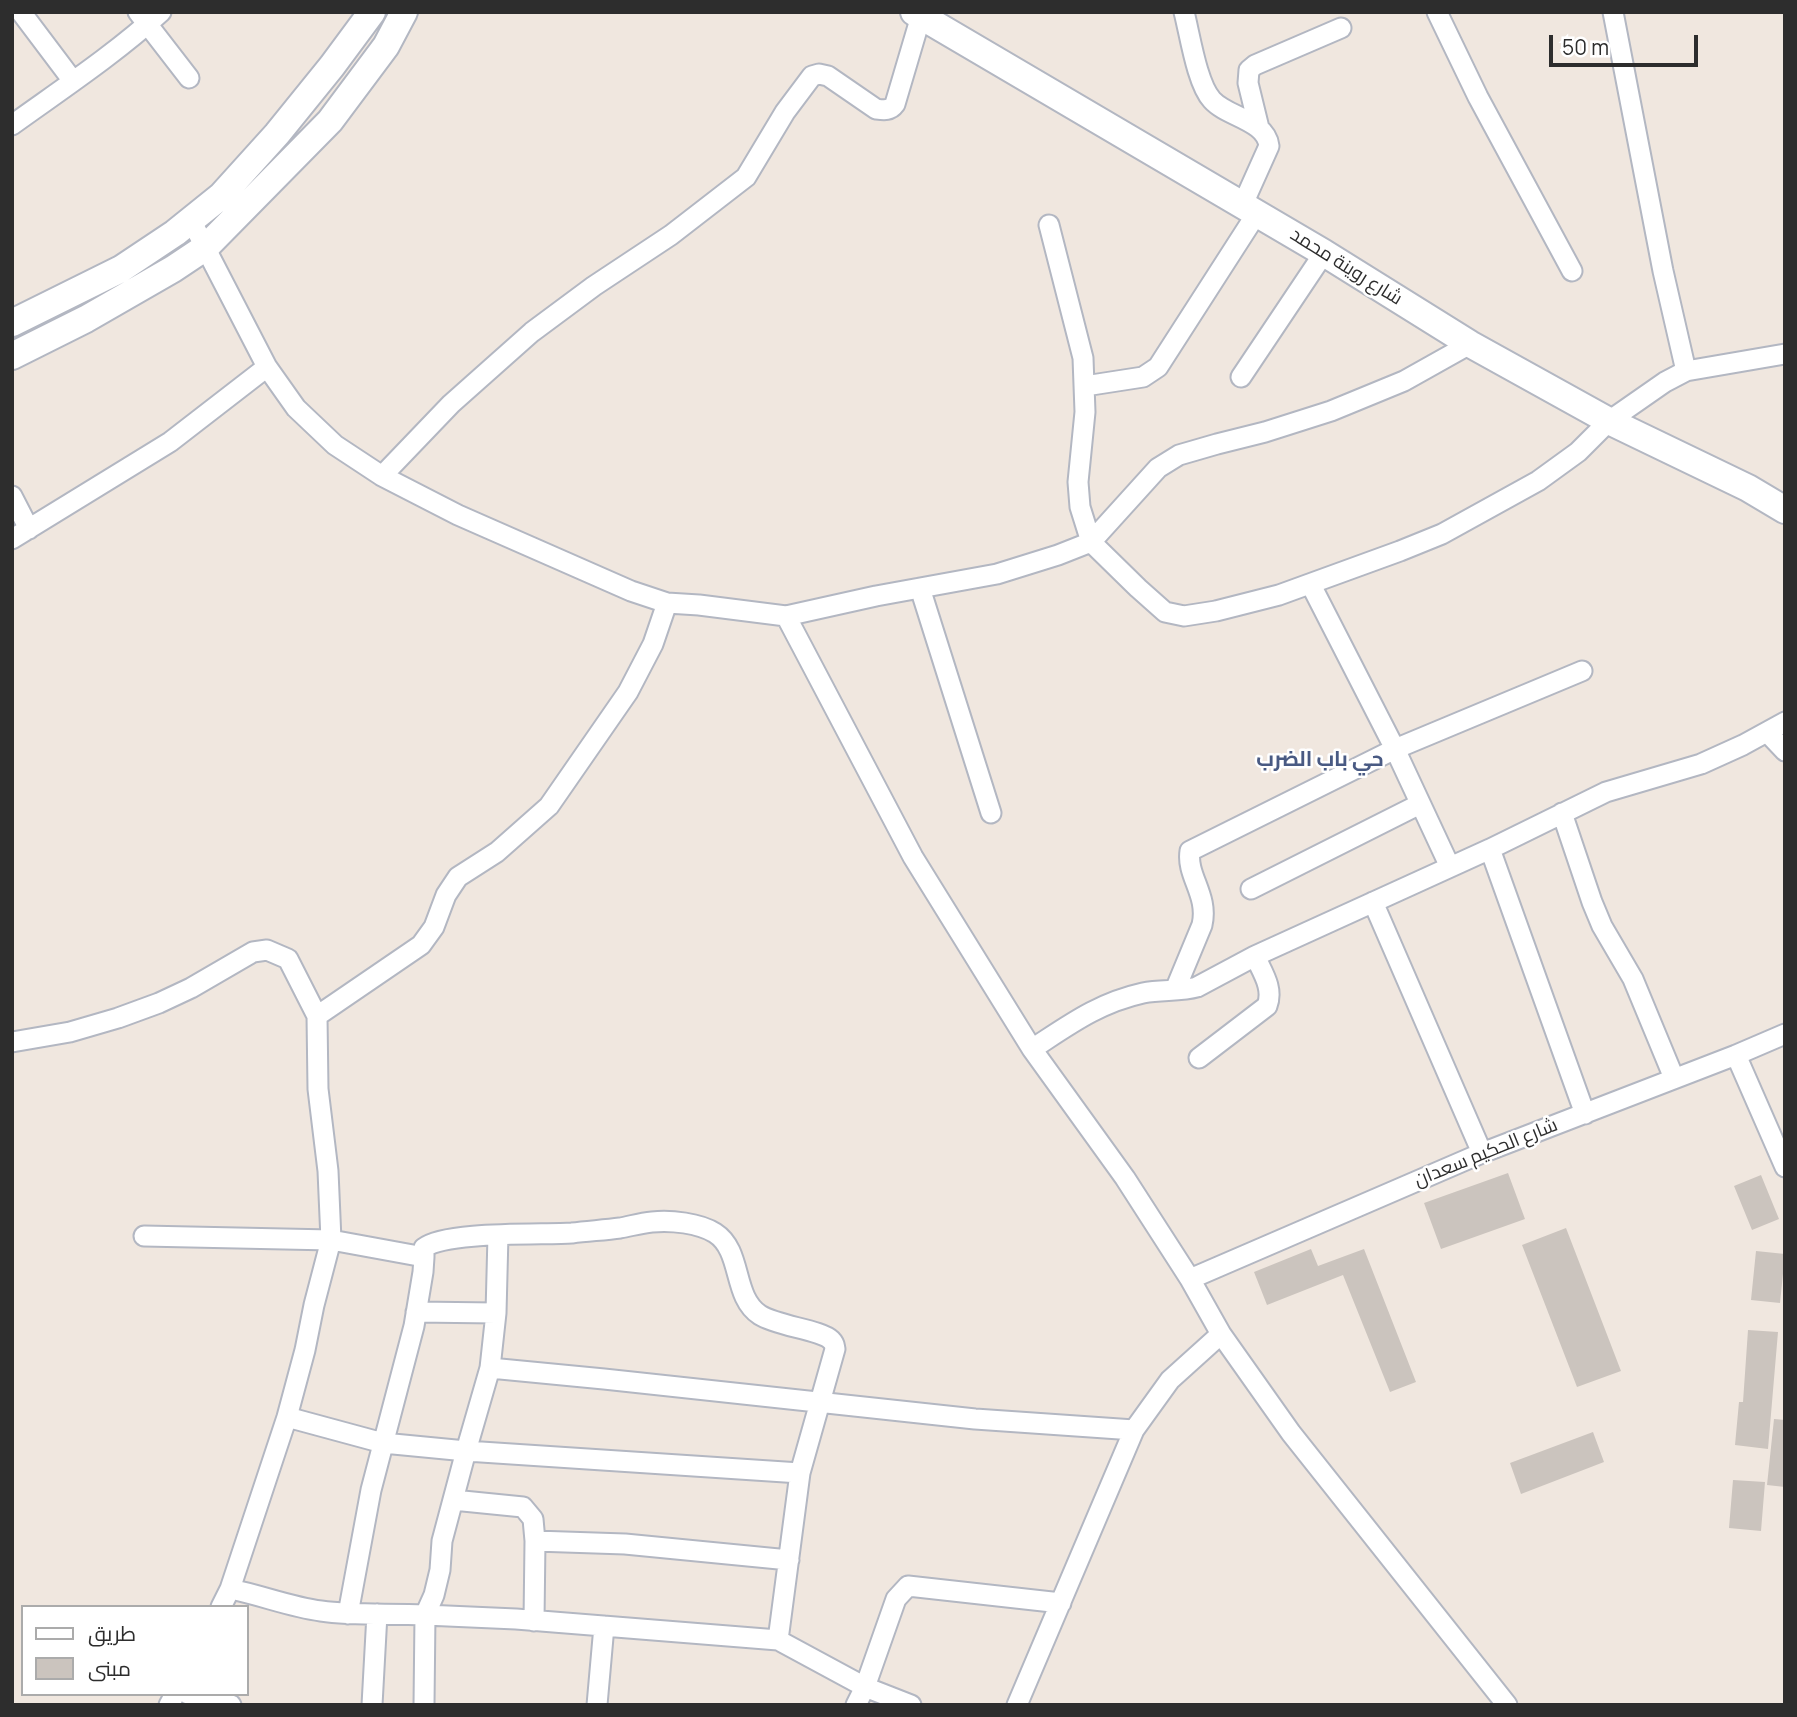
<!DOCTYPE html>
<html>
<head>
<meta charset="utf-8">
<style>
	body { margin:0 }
	#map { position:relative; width:1797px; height:1717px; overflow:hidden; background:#f0e7df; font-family:Manrope,Cairo,sans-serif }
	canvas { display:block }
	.frame { position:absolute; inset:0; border:14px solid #2d2d2d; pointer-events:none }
	.legend { position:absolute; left:21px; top:1605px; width:228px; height:91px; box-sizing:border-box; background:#fff; border:2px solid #ababab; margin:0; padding:9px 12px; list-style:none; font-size:21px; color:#2d2d2d }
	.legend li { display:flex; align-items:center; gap:14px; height:35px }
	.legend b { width:35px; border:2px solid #ababab }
	.scale { position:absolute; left:1549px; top:35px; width:149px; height:32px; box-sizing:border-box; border:4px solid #2d2d2d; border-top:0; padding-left:9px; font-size:21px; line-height:24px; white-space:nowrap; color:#2d2d2d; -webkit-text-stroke:5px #fff; paint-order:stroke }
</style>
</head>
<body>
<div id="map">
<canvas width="1797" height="1717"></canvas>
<div class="frame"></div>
<ul class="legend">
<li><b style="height:9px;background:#fff"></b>طريق</li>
<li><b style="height:19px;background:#cbc4be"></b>مبنى</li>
</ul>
<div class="scale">50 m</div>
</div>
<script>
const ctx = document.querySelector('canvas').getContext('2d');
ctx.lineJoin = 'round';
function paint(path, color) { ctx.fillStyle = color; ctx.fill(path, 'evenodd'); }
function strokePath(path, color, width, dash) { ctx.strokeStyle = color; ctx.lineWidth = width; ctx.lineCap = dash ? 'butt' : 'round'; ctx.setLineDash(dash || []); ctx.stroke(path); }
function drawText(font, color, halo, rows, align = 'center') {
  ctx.font = font + ' Manrope,Cairo,sans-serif'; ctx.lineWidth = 5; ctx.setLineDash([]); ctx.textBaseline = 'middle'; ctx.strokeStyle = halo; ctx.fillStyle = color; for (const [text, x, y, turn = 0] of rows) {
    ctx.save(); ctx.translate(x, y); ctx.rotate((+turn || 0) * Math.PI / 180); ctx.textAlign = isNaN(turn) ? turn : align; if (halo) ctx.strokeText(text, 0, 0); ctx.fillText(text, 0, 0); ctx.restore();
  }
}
paint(new Path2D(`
	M1508,1173L1525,1219L1441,1249L1424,1203Z
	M1761,1175L1779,1219L1752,1230L1734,1186Z
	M1566,1228L1621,1371L1577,1387L1522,1245Z
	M1311,1249L1318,1266L1364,1249L1416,1382L1390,1392L1343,1275L1267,1305L1254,1272Z
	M1756,1251L1785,1254L1780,1303L1751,1300Z
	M1748,1330L1778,1332L1768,1449L1735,1445L1739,1402H1743Z
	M1774,1419L1785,1420V1487L1767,1485Z
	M1593,1432L1604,1462L1521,1494L1510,1463Z
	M1733,1480L1765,1482L1761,1531L1729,1528Z`), '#cbc4be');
const street = new Path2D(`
	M21,12L73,81
	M138,12L189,78
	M1184,12C1190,35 1197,84 1212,100C1227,117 1266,120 1269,146L1243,204
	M1437,12L1478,97L1572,271
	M1613,12L1663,271L1686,371
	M12,125C62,89 115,54 161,12
	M1259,128L1248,83L1249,70L1255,65L1341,28
	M191,220L267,367L296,408L335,445L382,476L458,515L631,591L667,603L699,605L786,616L876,596L997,574L1058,555L1091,542L1158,468L1179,455L1217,444L1265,432L1331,411L1404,381L1470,344
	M1049,225L1083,358L1085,412L1078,482L1080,507L1091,542L1138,588L1165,612L1184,616L1216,611L1279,595L1400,551L1442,534L1538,481L1578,452L1609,421L1665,382L1686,371L1785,354
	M1241,377L1324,253
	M1085,386L1143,377L1158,367L1257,213
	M382,476L451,404L532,332L594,286L671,235L746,177L785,112L812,76L819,74L828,76L876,109C884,110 890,111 895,104L921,16
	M12,496L29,529
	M12,539L170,442L267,367
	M1311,585L1395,749L1450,867
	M920,588L991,813
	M786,616L913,857L1032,1049L1125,1178L1190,1279L1221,1334L1291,1433L1507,1705
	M1767,732L1785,751
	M1562,813L1592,902L1602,926L1633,979L1674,1078
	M1490,849L1585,1114
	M1251,889L1420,804
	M1373,902L1482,1153
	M1175,990L1202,925C1209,895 1186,876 1190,851L1395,749L1582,671
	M317,1016L421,945L434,927L446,895L458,877L497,852L549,806L628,692L653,644L667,603
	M12,1042L70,1032L118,1018L159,1003L191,988L253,952L267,950L288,959L317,1016L318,1089L328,1171L331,1240L314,1305L305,1350L287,1417L230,1589L221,1607
	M1032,1049C1069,1025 1098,1003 1143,993C1161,989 1180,992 1197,987L1255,956
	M1736,1055L1785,1167
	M1199,1058L1267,1006C1274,988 1262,972 1255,956L1490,849L1606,792L1701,764L1743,745L1785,722
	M144,1236L331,1240L424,1257L423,1272L414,1326L371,1490L348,1614
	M424,1257V1248C445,1231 542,1235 572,1233C588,1231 605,1230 620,1228C631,1226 641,1223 652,1222C671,1220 699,1223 715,1233C743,1251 732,1297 760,1315C777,1326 821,1330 831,1340C835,1344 834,1345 835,1349L800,1473L778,1640
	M1190,1279L1482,1153L1736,1055L1785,1034
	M416,1312L496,1313
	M490,1368L604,1379L975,1419L1134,1430
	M287,1417L383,1443L466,1451L800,1473
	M453,1500L523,1507L533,1519L535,1541L625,1544L789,1560
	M230,1589C261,1595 290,1607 321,1611C355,1616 390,1613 425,1615L434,1595L440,1570L442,1541L466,1451L490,1368L496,1313L498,1235
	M534,1621L535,1541
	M188,1694L231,1705
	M169,1705L175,1694
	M372,1705L377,1614
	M424,1705L425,1615L516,1619L778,1640L865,1687L911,1705
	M597,1705L604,1626
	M856,1705L865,1687L896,1599L908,1586L1061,1603
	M1017,1705L1134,1430L1170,1380L1221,1334`);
const secondary = new Path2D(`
	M914,12L1324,253L1470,344L1609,421L1748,488L1785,510
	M12,323L121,269L175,233L221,196L277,134L332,66L372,12
	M12,356L86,319L173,269L206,247L330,121L386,46L404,12`);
strokePath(street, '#b3b7c2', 23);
strokePath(secondary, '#b3b7c2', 30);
strokePath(street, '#fff', 19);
strokePath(secondary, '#fff', 26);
drawText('19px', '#2d2d2d', '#fff', [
	["شارع روينة محمد",1346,267,32],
	["شارع الحكيم سعدان",1486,1153,-22]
]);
drawText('bold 21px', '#495a83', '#fff', [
	["حي باب الضرب",1320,760]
]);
</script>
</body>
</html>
